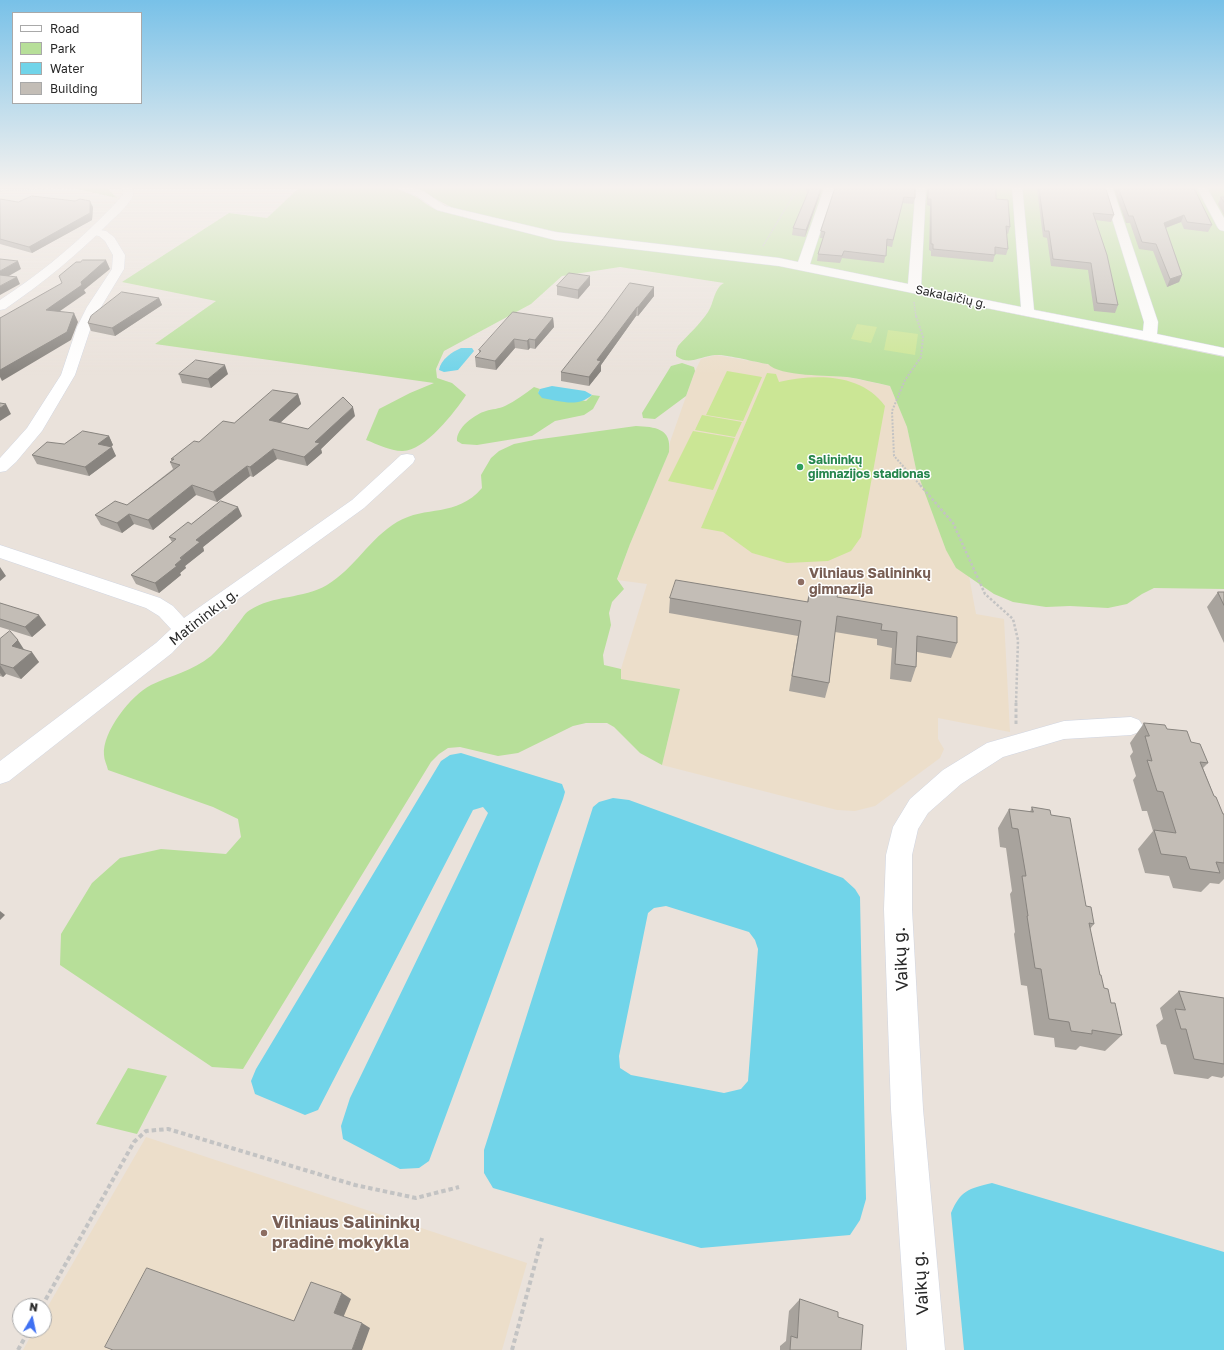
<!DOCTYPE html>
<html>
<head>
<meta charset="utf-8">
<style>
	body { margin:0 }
	#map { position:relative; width:1224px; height:1350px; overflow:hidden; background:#eae2db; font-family:"Golos Text",sans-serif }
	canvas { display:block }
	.legend { position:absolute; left:12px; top:12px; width:130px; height:92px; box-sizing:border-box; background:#fff; border:1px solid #a9a9a9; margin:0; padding:5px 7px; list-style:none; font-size:12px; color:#292929 }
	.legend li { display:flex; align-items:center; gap:8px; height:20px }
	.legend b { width:20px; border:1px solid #a9a9a9 }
	.north { position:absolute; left:12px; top:1298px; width:40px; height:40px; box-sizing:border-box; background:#fff; border:1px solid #a9a9a9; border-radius:50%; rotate:9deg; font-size:11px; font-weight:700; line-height:16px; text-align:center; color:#292929 }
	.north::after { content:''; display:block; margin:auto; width:14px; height:18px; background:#4071f2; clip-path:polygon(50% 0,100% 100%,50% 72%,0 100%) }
</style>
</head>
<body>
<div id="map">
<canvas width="1224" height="1350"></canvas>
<ul class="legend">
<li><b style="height:5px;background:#fff"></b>Road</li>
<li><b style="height:11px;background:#b7df99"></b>Park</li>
<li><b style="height:11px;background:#71d4e9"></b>Water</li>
<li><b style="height:11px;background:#c3bdb6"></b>Building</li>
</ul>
<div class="north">N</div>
</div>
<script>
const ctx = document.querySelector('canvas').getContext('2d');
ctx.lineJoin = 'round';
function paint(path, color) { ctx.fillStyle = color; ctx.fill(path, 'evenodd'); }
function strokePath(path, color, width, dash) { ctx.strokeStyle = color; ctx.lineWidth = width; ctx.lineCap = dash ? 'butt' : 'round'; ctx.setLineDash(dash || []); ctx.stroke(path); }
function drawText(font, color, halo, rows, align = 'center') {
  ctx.font = font + ' "Golos Text",sans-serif'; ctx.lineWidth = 3; ctx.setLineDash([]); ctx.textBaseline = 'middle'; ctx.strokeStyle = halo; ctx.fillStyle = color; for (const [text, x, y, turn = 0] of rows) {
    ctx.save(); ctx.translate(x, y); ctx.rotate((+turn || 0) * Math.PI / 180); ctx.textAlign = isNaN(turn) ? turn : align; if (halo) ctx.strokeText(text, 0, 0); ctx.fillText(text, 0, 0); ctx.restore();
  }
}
paint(new Path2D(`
	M716,355L768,364L799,374L847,377L890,386L907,427L916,469L946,549L956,568L969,576L976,614L1004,619L1010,732L938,718V739L944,749L940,758L875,806L855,811L837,810L662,765L680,689L620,679L621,669L647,584L617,580L630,544L669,452L670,442L695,371L701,359Z
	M146,1137L527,1263L502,1350H23L34,1330H44V1313Z`), '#ecdeca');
paint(new Path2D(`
	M63,186H108L109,190L117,198Z
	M301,186H386C397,188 408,192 418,198C425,203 431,208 440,211L502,227L771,264L1224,357V589L1154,588L1142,594L1127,604L1108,608L1070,606L1046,607L1013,602L994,594L956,568L946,550L916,469L907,427L890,386C876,383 861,379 847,377C829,375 780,377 768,364C754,362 727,354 715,355C701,356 689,366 676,356V351L678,346C688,335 700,324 708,312C714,303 714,288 724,283L620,267L562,276L531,304L444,351L436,369L437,378L452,383L466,395C455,412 424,452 402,451C390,451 377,444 366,440L379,409L410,393L434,383L155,344L216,301L122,282L229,213L267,218Z
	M410,186H1224V348L834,269L575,236L455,209Z
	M682,363L694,367L695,371L686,396L655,419L643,418L642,413L671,366Z
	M534,387L540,389L538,393L586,401L592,395L600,396L593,409L584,415L555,421L532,436L477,445L462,444L457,441C456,428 475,414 486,411C492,409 499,409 505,406C515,401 525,394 534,387Z
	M636,426C655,427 672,428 669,452L630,544L617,579L624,589L612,602L609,613L611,625L603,655L604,665L621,669V679L680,689L662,765L640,753L614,727L607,723H586L573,726L518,753L498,756L460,747L448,748L439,754L431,762L243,1069L212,1067L60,965L61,934L92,883L120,858L161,849L226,854L241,837L238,819L213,807L108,770C107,765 104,760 104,755C102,732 131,695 151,685C172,675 192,671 211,656C222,646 231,632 240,621C243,617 246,612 250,610C273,595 303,599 327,585C354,569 370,538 397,522C426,505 456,518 482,488L481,475L491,458L499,451L514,444L534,440Z
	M128,1068L167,1076L137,1134L96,1124Z`), '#b7df99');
paint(new Path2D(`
	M857,324L877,327L871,343L851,339Z
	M888,330L918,334L915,355L884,350Z
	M727,371L762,377L743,421L706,415Z
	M767,373L776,374L779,382C815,374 861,373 885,406L861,537L851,551L828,561L787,563L752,553L723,532L701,528Z
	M702,415L742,422L735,437L695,430Z
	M693,431L735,438L713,490L668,481Z`), '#cbe695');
paint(new Path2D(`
	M461,348H472L474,351L458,370L444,372L439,370C441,359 452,352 461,348Z
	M552,386L585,391L592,395C577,408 561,401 542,398L538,393L540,389Z
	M461,753L562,784L565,792L563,799L429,1161L419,1168L400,1169L343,1139L341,1126L350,1098L488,813L483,807L473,810L318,1110L305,1115L255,1094L251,1081L256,1069L441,761L450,755Z
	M613,798L629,800L843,878L855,889L860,897L866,1199L860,1220L850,1235L701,1248L493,1188L484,1173V1150L593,807L599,802ZM666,906L749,932L755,940L758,949L748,1081L741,1089L724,1093L631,1075L620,1068L619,1056L648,913L654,908Z
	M992,1183L1224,1252V1350H964L951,1213C961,1190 968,1189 992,1183Z`), '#71d4e9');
const street = new Path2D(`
	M394,186H410L425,192L445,206L555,232L779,258L798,262L825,186H835L810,264L908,284L916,186H926L921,287L1021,307L1012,186H1022L1034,310L1143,331L1144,322L1102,186H1112L1158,322L1157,334L1224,348V356L779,266L555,240L437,210L417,196L395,188Z
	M1196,186H1206L1224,218V231L1220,230L1218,228Z
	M94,229L106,231L114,237L125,255L124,269L101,307L91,327L75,375L42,431L16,462L6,471L0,472V458L27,428L61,375L77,327L87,307L112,269L113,255L105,241L99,236L90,234L88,232L90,230Z
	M407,454L413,455L415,459L413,463L364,508L190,634L172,653L9,781L0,784V761L156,643L171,629L159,616L146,608L0,558V545L160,598L173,606L184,618L352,500L401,455Z
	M1131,717L1139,720L1143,726L1139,732L1131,735L1064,739L1003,757L961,784L928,813L918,829L912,855V909L923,1109L945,1350H907L891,1109L884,909L886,855L893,827L910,799L943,770L987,743L1064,721Z`);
const secondary = new Path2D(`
	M122,186H132C133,189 134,193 133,195C129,205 118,214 111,221C78,254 43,283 5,309L0,310V300C35,277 68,251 98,221C106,213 116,204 123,194Z`);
strokePath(street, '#d0d5e1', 1);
strokePath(secondary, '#d0d5e1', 1);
strokePath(new Path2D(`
	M0,191L97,186
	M763,246L799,186
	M914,302L916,317`), '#c3c3c3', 1.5, [1.5, 1]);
strokePath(new Path2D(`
	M916,316L923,337L921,357L905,380L892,411L894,456L921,486`), '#c3c3c3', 2, [2, 1.5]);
strokePath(new Path2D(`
	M920,485L953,523L985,594L1013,619L1018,640L1016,704`), '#c3c3c3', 2.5, [2.5, 2]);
strokePath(new Path2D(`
	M1016,724V703`), '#c3c3c3', 3, [3.5, 2.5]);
strokePath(new Path2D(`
	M42,1306L134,1142L146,1131L168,1129L355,1185L416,1198L459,1187
	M18,1350L29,1330
	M512,1350L542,1238`), '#c3c3c3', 4, [4.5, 3]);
paint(street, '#fff');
paint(secondary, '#fff');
paint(new Path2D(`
	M808,186H823L805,237L792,235L793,228L806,197L807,190Z
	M836,186L915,198L913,204L902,203L892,247L887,246L884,263L842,258L840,263L817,261L818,254L823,238H820L821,231Z
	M927,186H996V199L1010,227L1008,234L1006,233L1008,249L1006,255L995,254L993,262L931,256V251L929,250L930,206L927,205Z
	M1038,186H1105L1114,215L1111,222L1095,220L1118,305L1115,313L1094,311L1088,270L1051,266L1047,238L1043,237L1037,189Z
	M1113,186H1193L1212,225L1208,232L1184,229L1181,222L1166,228L1182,275L1179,282L1167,287L1153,251L1139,249L1130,223H1126Z
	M1221,197H1224V215L1218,204Z
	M0,199L18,202L93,207L92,220L32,253L0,244Z
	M590,285L578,299L557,295V286Z
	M654,287V296L638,316H636L601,365V371L589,386L561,381V372Z
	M159,298L162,305L115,336L91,331L88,323Z
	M553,318L554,327L535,349L530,348L528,350L515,348L496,370L476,367L475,357L479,353V350Z
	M179,374H228L211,388L182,383Z
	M298,394L301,404L280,423L308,429L355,416L321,449L322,453L307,466L277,459L253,477L250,476L217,502L196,495L153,530L134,524L122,533L101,525L95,515L127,505L173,469L170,462L172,461L171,459L199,442L234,423Z
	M109,436L113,445L111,447L116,456L89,476L37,464L32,455L64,444Z
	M242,516L203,547L204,551L185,566L186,568L180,573L181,575L159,593L136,584L131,575L172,542L169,537L191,524Z
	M810,588L837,597L957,643L951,658L917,652L916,667L911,682L890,679L892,648L877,645V639L835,632L829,683L825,698L789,691L798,636L669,613L670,598L807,602Z
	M1218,592H1224V643L1207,607Z
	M0,603L46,625L32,637L0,627Z
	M0,639L25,650L39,662L21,679L6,674L3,677L0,676Z
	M1144,723L1167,729L1191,742L1208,763L1203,768L1214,796L1223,814H1224V879L1219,884L1210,883L1201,892L1173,888L1169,876L1145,873L1138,849L1153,831L1147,811H1142L1133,780L1136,776L1130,756L1133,752L1130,743Z
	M1032,807L1051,815L1086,906L1094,924L1090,929L1100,975L1104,988L1111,1003L1122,1035L1105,1051L1080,1046L1076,1050L1055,1047L1054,1038L1034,1035L1027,986L1021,985L1014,934L1015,932L1010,894L1012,891L1006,848L1000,847L998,828L1009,809L1030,812Z
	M1179,991L1224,998V1076L1222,1078L1212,1076L1208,1079L1174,1074L1166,1045L1161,1044L1156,1025L1163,1019L1160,1008Z
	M800,1299L838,1317L861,1350H780V1346L786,1341L789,1311Z`), '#a8a39d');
paint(new Path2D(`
	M822,186H823L805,237L806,230Z
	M90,201L93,207L92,220L32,253L29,247Z
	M1184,215L1181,222L1162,229L1164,223Z
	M106,260L110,269L84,290L86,293L50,318L46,310Z
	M18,261L21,269L0,281V271Z
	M1182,275L1179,282L1167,287L1170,279Z
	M590,276V285L578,299V290Z
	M17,277L20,284L0,295V286Z
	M654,287V296L638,316V307Z
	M159,298L162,305L115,336L112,328Z
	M637,307L636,316L601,365V371L589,386V377L597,360Z
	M74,313L78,322L71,340L2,381L0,377V370Z
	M553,318L554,327L535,349V340Z
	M514,339L515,348L496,370L495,361Z
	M529,339L530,348L528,350L527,341Z
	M225,365L228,374L211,388L208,379Z
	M298,394L301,404L272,430L269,420Z
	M6,404L11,414L0,421V408Z
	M353,407L355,416L321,449L322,453L307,466L304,457L315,442Z
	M109,436L113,445L103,453L98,444Z
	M112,447L116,456L89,476L85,467Z
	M273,449L277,459L253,477L250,467Z
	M247,466L250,476L217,502L213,492Z
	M192,485L196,495L153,530L148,520Z
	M238,507L242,516L203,547L204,551L185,566L186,568L180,573L181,575L159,593L155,583L175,565L196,540Z
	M129,514L134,524L122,533L117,523Z
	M0,567L6,576L0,581Z
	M39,615L46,625L32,637L25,627Z
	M18,640L25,651L12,646Z
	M32,652L39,662L21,679L13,668Z
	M0,665L6,674L3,677L0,673Z
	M0,911L5,915L0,920Z
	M342,1293L351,1299L343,1318L334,1313Z
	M362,1323L370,1328L362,1350H352Z`), '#88847f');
const building = new Path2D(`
	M808,186H822L806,230L793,228L809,190H807Z
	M836,186H915V198L904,197L893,240L887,239L886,256L844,251L842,256L818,254L825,232L821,231Z
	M929,186H996V199L1008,200L1010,227L1006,226L1008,249L995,247V255L933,249V244H931V199H928Z
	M1039,186H1105L1114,215L1093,213L1107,255L1118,305L1097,303L1091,263L1053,259L1049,231H1045Z
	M1118,186H1193L1212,225L1187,222L1184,215L1164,223L1182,275L1170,279L1156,244L1142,242L1133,216H1129Z
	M32,196L75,201L80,199L90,201V213L29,247L0,239V199L18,202Z
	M1221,197H1224V202Z
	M0,259L18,261L0,271Z
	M83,260H106L81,282L82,285L46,310L74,313L67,332L0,370V318L62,283L59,276L76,262H80Z
	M569,273L590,276L578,290L557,286Z
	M0,275L17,277L0,286Z
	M630,283L654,287L638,307H637L597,360L601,361L589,377L561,372L603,319Z
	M122,292L159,298L112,328L88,323L91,316Z
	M513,312L553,318L535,340L529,339L527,341L514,339L495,361L475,357L481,351L479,350Z
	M196,360L225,365L208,379L179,374Z
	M273,390L298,394L269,420L308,429L343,397L353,407L315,442L320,443L304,457L273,449L250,467L247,466L213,492L192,485L148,520L129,514L117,523L95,515L115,501L127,505L180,465L170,462L174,459H171L194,441L199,442L223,421L234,423Z
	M0,403L6,404L0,408Z
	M83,431L109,436L98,444L112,447L85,467L32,455L47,442L64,444Z
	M221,501L238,507L196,540L200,542L180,558L182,559L175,565L177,566L155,583L131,575L176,539L169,537L188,522L191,524Z
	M676,580L808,602L810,588L838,593L837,597L957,617V643L917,636L916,667L895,664L897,632L881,630L882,624L837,616L829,683L792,676L801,621L670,598Z
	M1218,592H1224V605Z
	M0,603L39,615L25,627L0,619Z
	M10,631L18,640L12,646L32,652L13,668L0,664V639Z
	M1144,723L1165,725L1167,729L1187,731L1191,742L1200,744L1208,763L1200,762L1214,796L1216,797L1223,814H1224V863L1216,862L1220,873L1190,869L1186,857L1161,854L1154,830L1176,833L1163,792L1157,791L1147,760L1152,761L1145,736H1149Z
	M1032,807L1050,810L1051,815L1070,818L1086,906L1091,907L1094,924L1089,923L1100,975H1101L1104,988L1108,989L1111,1003H1115L1122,1035L1092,1030V1034L1071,1031L1069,1022L1049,1019L1041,969L1035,968L1027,916H1028L1022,876H1026L1018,829L1012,828L1009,809L1033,812Z
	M1179,991L1224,998V1064L1194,1059L1186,1029H1181L1175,1009L1185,1010Z
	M147,1268L294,1321L311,1282L342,1293L334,1313L362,1323L352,1350H113L105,1347Z
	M800,1299L838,1312V1317L863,1325L861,1350H790L791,1336L797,1338Z`);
paint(building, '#c3bdb6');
strokePath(building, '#88847f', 1);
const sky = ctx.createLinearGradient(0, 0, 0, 375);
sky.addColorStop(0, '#78c1e8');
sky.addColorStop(0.5, '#f6f2ef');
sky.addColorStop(1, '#f6f2ef00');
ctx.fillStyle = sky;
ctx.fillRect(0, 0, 1224, 375);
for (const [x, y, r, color] of [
	[800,467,4,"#2e9e5b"],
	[801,582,4,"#8d6e63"],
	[264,1233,4,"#8d6e63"]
]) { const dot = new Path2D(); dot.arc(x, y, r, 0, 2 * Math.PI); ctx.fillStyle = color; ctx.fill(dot); strokePath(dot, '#fff', 1.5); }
drawText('12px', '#292929', '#fff', [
	["Sakalaičių g.",951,297,12]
]);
drawText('bold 12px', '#27864d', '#fff', [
	["Salininkų",808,460],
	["gimnazijos stadionas",808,474]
], 'left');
drawText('bold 14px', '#785e54', '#fff', [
	["Vilniaus Salininkų",809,574],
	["gimnazija",809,590]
], 'left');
drawText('14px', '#292929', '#fff', [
	["Matininkų g.",204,617,-38]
]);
drawText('17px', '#292929', '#fff', [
	["Vaikų g.",901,959,-93],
	["Vaikų g.",921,1283,-94]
]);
drawText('bold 17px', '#785e54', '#fff', [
	["Vilniaus Salininkų",272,1223],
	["pradinė mokykla",272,1243]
], 'left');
</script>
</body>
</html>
